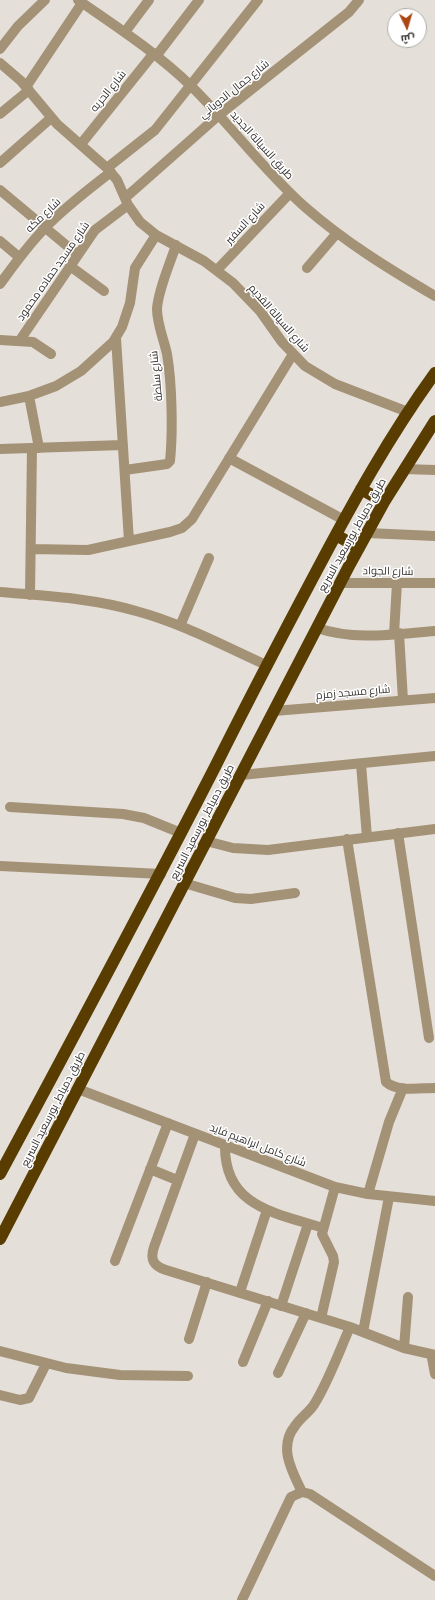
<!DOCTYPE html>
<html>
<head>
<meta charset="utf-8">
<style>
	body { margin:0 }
	#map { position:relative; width:435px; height:1600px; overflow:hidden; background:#e5dfd9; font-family:Commissioner,Cairo,sans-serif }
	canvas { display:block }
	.north { position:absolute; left:387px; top:8px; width:40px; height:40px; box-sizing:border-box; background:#fff; border:1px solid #aeadac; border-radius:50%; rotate:175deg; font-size:11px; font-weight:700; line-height:16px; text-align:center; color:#34312f }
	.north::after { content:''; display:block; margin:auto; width:14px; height:18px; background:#ab4712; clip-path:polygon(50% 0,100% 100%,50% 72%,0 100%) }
</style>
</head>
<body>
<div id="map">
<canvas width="435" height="1600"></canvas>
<div class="north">ش</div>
</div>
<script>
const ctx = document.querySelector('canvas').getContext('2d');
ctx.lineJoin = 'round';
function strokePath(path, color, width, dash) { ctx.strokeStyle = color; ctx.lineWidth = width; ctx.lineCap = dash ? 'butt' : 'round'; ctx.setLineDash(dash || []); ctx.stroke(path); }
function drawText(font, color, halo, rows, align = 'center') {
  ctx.font = font + ' Commissioner,Cairo,sans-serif'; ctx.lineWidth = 3; ctx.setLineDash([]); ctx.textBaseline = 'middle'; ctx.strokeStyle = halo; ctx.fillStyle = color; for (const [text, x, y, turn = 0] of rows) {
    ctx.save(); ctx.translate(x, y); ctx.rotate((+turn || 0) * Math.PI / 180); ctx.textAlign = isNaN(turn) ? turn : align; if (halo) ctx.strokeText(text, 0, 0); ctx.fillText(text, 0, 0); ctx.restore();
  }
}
strokePath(new Path2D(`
	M78,0C117,27 157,53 191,86C231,125 263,170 305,207C345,242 389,269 435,296
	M125,32L149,0
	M0,49L18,26L45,0
	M157,55L199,0
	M0,63L21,81L57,124L107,168L117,180L128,205L140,222L156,235L204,261L233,283L260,311L282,342L305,366L335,384L408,412
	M26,87L82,3
	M0,114L29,90
	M81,144L154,53
	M0,163L51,118
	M107,168L155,130L258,0
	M0,190L78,255
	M125,198L219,115L349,12L359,0
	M0,241L19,257
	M70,266L104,291
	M307,268L337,233
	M217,270L290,193
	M0,284C14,265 28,245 45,228C65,207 88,190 111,172
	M116,338L129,541
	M0,340L33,342L51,354
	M20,340L95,230L128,205
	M29,396L39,448
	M0,402L29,396L56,386L81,371L113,342L122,327L130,303L135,268L156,235
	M0,449L123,445
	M229,458L344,520
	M404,469L435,470
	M125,470L167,464L170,461C173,432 172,383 167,354C164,340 157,324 157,309C158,290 170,264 176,245
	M367,533L435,536
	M31,549L88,550L170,532L182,528L192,519L293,354
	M340,583H435
	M0,592C45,596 92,598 136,611C181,623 224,646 266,665
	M30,595L32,448
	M180,626L209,558
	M317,628C356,641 395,634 435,631
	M399,633L403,700
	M394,634L397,583
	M274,711L435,698
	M361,764L367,837
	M241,775L435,756
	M10,807L123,814L144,818L181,833
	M398,833L429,1038
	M347,839L386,1082C397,1092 420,1088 435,1088
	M206,841L233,848L268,850L435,829
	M0,866L161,874
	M184,883L235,898L251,899L295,893
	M78,1089L335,1187L368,1194L435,1201
	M195,1134L154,1247C150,1259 153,1266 166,1270L350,1327L404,1348L435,1355
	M225,1145C224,1207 276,1213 323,1228
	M150,1169L177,1180
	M368,1194L389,1122L403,1088
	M115,1261L168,1123
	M240,1292L267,1210
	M281,1306L308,1224
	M321,1318L334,1262L333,1256L322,1234L335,1187
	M363,1332L389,1197
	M189,1339L207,1282
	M404,1348L408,1297
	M0,1351L66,1368L120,1375L188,1376
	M434,1355L432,1358L435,1374
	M243,1362L268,1301
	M278,1373L306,1313
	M0,1395L20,1400L29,1398L46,1364
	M302,1492C292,1471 278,1447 295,1426C301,1417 310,1412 315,1403C329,1380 339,1352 350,1327
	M242,1600L291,1497L302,1492L310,1494L435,1576`), '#a49276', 10);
strokePath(new Path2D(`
	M361,489L384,502
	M336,535L359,548
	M0,1174C73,1038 146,902 216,765C249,699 283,634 317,570C353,502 390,435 435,373
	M0,1239L350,564L384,502L435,421`), '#593d00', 12);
drawText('11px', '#34312f', '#fff', [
	["شارع جمال الدوياني",234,89,-39],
	["شارع الحريه",108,91,-51],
	["طريق السيالة الجديد",262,145,48],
	["شارع مكه",43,215,-44],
	["شارع السفير",245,223,-47],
	["شارع مسجد حماده محمود",53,271,-55],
	["شارع السيالة القديم",279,318,49],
	["شارع سلطة",156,376,-96],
	["طريق دمياط, بورسعيد السريع",352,535,-61],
	["شارع الجواد",388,571,1],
	["شارع مسجد زمزم",353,692,-5],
	["طريق دمياط, بورسعيد السريع",202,822,-63],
	["طريق دمياط, بورسعيد السريع",53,1109,-63],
	["شارع كامل ابراهيم فايد",258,1145,21]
]);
</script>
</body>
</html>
